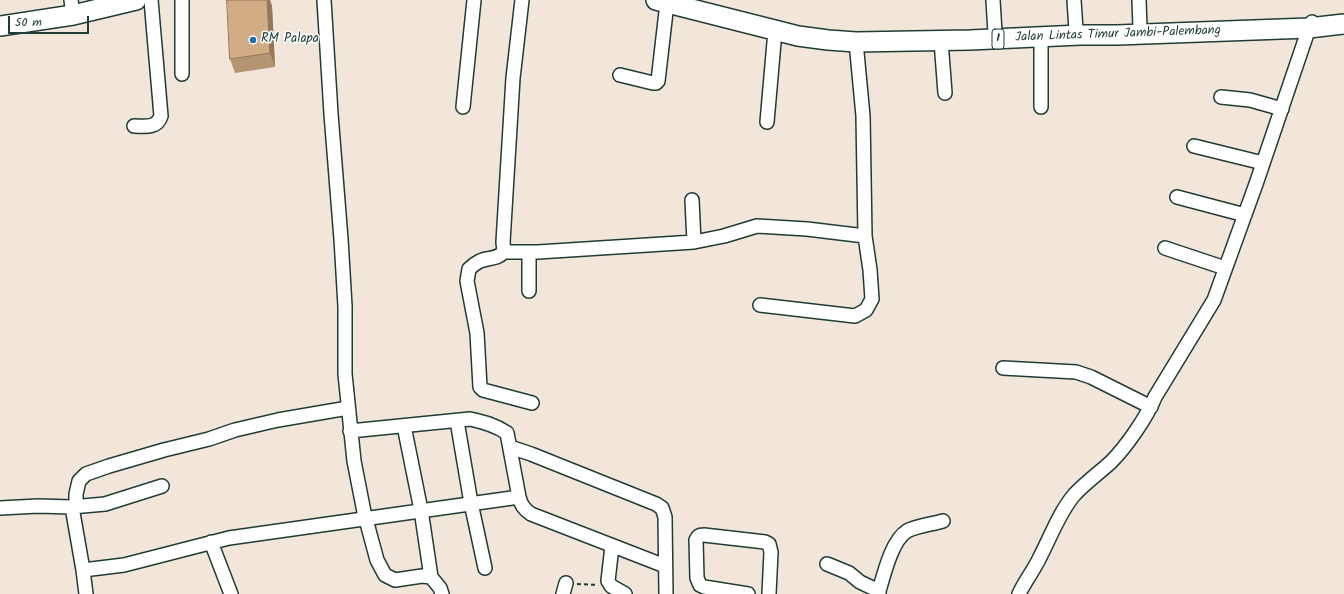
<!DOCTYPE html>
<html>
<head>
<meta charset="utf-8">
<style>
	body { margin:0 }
	#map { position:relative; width:1344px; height:594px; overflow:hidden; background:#f2e6da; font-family:Kalam,sans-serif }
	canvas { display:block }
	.scale { position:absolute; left:8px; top:16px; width:81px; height:18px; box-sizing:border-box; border:2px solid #1f3d34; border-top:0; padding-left:5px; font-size:12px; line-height:14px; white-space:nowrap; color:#1f3d34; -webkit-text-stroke:3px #fff; paint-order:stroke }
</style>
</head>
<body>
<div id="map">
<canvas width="1344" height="594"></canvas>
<div class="scale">50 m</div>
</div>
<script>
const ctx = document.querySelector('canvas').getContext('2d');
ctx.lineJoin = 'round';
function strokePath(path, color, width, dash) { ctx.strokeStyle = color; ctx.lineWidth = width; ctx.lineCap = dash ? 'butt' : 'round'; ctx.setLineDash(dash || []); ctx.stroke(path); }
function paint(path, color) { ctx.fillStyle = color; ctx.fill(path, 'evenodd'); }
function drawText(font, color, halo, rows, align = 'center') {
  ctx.font = font + ' Kalam,sans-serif'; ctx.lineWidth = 3; ctx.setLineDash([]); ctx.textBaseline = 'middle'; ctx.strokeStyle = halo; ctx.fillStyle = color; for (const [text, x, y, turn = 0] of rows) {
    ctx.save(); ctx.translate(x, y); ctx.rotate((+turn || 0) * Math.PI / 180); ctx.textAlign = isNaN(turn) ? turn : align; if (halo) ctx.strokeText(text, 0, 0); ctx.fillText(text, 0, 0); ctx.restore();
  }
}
const minor = new Path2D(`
	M71,0L73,15
	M182,0V74
	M324,0L331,114L341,239L345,306V374L354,461L364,512L377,560L385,575L395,580L422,576L431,577L440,588L442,594
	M522,0L513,78L503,242L504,252H538L694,242L724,236L757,226L807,229L865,236L863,116L856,42
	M993,0L995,33
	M1074,0L1076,30
	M1139,0L1140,28
	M1041,38V107
	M941,41L945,93
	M620,75L653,83H656L658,81L667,3
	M1221,97L1250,100L1282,109
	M463,107L474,0
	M767,122L775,31
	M134,126C144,126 157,129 161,116L151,0
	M1194,146L1263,163
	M1177,197L1245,215
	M692,200L694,242
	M1165,248L1225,268
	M504,252C496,260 489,257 480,261C476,263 472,266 469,269L467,281L477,333L480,387L483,390L532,403
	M529,252V291
	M760,305L855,316L866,310L872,299L870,270L865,236
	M1003,368L1076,372L1091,377L1151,407
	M457,421L471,503L485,568
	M404,426L421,510L431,577
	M350,431L470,419C484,422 495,425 507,433L519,497C521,505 524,509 531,514L665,566
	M510,447L531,454L656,504L662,508L665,517L666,594
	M72,507L83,570L124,565L229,538L519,497
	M76,507V494L79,481L86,474L109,466L164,450L209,439L235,430L278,420L348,408
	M0,508L38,506L72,507L105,504L162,486
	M211,542L231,594
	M612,546L608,581L611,586L625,594
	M827,564L849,573L860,582L879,591V594
	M83,570L86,594
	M879,591C884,574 892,540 907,531C916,526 933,524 943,521
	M563,594L566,583
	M748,594L704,587L700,585L697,578L696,540C698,536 699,535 704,535L765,542L769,544L771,552L769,594
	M1019,594C1025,581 1034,570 1040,557C1051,536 1059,513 1074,495C1085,483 1099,473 1111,462C1126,447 1147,417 1155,397L1214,300L1256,184L1309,28L1312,22`);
const highway = new Path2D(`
	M656,0L798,36L828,40L856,42L970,40L1080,35H1117L1309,28L1344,24
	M0,26L73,15L136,0`);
strokePath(minor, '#1f3d34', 16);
strokePath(highway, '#1f3d34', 22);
strokePath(new Path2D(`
	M577,584L598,585`), '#1f3d34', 2, [4, 3]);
strokePath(minor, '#fff', 13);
strokePath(highway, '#fff', 19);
paint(new Path2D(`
	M229,0H270L272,6L275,67L235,73L230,59Z`), '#b59472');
paint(new Path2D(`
	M267,0H270L272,6L275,67L270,53Z`), '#93785c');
const building = new Path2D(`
	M227,0H267L270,53L230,59Z`);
paint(building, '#d2ac84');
strokePath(building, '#93785c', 1);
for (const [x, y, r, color] of [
	[253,40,4,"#1f6fb2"]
]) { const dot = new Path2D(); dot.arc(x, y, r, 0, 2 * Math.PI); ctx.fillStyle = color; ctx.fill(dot); strokePath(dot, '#fff', 1.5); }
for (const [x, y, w] of [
	[998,39,12]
]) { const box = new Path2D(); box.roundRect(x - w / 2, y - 10, w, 20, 3); ctx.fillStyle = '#fff'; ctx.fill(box); strokePath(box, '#1f3d34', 1); }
drawText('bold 12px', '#1f3d34', null, [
	["1",998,39]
]);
drawText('13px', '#1f3d34', '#fff', [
	["Jalan Lintas Timur Jambi-Palembang",1118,35,-2]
]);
drawText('13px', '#1f3d34', '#fff', [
	["RM Palapa",261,40]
], 'left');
</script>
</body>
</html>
